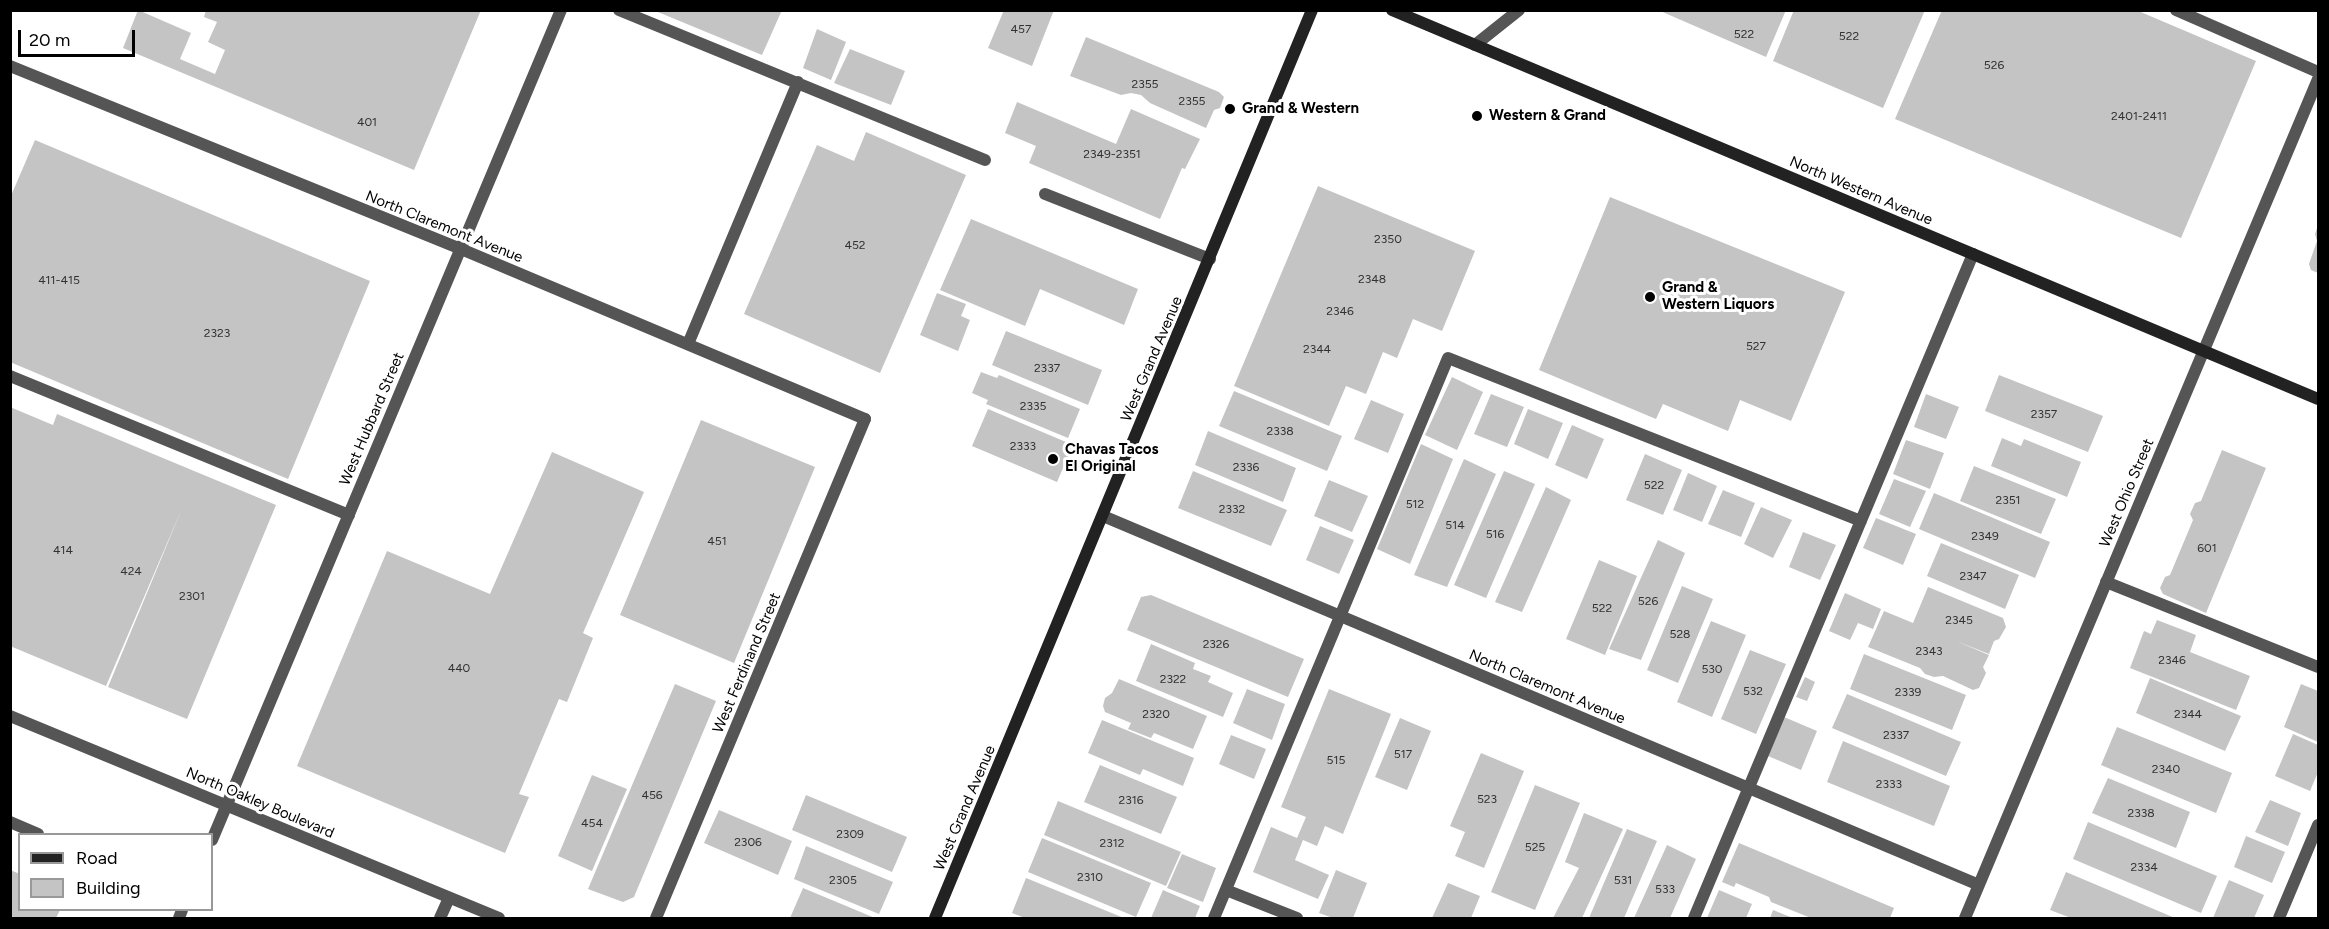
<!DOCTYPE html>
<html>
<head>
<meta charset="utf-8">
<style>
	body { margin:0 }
	#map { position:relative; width:2329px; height:929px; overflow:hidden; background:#fff; font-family:Figtree,sans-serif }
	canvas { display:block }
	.frame { position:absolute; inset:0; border:12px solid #000; pointer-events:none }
	.legend { position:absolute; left:18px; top:833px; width:195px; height:78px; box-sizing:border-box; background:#fff; border:2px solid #999; margin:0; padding:8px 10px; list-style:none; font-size:18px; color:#000 }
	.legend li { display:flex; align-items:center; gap:12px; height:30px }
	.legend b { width:30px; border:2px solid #999 }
	.scale { position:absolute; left:18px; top:30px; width:117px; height:27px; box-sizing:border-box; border:3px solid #000; border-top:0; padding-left:8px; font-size:18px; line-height:21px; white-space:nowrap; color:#000; -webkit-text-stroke:4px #fff; paint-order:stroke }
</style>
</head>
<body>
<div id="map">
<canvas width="2329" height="929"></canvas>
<div class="frame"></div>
<ul class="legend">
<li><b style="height:8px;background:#222"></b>Road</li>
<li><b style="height:16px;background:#c4c4c4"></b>Building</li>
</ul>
<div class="scale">20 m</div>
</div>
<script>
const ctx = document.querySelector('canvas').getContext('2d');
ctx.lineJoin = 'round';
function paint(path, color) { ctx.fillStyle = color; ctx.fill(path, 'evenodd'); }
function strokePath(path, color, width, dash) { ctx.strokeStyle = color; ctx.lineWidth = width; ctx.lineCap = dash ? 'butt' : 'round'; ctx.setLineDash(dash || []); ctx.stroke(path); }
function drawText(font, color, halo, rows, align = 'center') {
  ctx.font = font + ' Figtree,sans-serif'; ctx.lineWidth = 6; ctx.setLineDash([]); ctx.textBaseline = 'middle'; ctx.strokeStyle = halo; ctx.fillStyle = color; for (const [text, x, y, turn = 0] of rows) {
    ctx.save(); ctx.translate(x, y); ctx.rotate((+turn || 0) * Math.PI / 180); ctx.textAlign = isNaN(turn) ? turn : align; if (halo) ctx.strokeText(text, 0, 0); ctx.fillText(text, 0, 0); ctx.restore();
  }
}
paint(new Path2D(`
	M138,10L191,33L180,59L215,74L225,50L208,42L217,22L204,17L206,10H481L414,170L123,48Z
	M653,10H782L762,55Z
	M1004,10H1054L1032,66L988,48Z
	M1658,10H1786L1766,57Z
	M1794,10H1925L1883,108L1773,61Z
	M1942,10H2136L2256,61L2181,238L1895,119Z
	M817,29L846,42L831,80L803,68Z
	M1086,37L1219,92L1224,97L1220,108L1214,110L1206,128L1150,103L1141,95L1131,93L1121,95L1070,76Z
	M850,49L905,71L891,105L834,83Z
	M1017,102L1116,144L1131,109L1200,139L1185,169L1182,168L1160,219L1029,163L1036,146L1005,133Z
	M866,132L966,175L880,373L744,314L817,145L854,161Z
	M35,140L370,281L288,479L10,362V198Z
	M1318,186L1475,251L1442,331L1413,319L1397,358L1383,352L1366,394L1346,386L1329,426L1234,386Z
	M1610,197L1845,292L1791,421L1740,400L1728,431L1663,404L1656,419L1539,370Z
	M971,219L1138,289L1124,325L1040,289L1025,326L940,290Z
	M2318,225V273L2311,270L2309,264L2317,241L2315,234Z
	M937,293L966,304L961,316L970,320L958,351L920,335Z
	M1006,331L1102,370L1088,405L992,365Z
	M981,372L997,378L999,375L1080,409L1068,438L986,404L988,400L972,393Z
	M1999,375L2103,416L2088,452L1985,411Z
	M1452,377L1483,392L1457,450L1425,435Z
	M1234,391L1342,436L1327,471L1219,426Z
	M1491,394L1524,407L1507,447L1474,434Z
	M1926,394L1959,407L1946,439L1914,427Z
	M1371,400L1404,414L1388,453L1354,439Z
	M10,407L53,425L57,414L276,505L187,719L108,687L183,506L106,686L10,646Z
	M988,409L1073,445L1057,482L972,446Z
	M1528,409L1563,423L1548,459L1514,444Z
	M701,420L815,467L734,663L620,615Z
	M1572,425L1604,439L1587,479L1555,465Z
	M1208,431L1296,468L1283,502L1195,465Z
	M2002,438L2021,446L2024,439L2081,462L2067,497L1991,466Z
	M1906,440L1944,453L1930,489L1893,474Z
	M1421,444L1453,459L1410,564L1377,549Z
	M2222,450L2266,468L2206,613L2163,594L2160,588L2165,577L2170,575L2193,520L2190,514L2195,503L2201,501Z
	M552,452L644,492L583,633L593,638L567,702L559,699L519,794L529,797L505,853L297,766L387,551L490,594Z
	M1645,454L1682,470L1663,515L1626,500Z
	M1464,459L1496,474L1447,587L1414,575Z
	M1974,466L2056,499L2041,534L1960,501Z
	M1193,471L1287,510L1271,546L1178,508Z
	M1504,471L1535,484L1486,598L1454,585Z
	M1688,473L1717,486L1702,522L1673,510Z
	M1894,479L1926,491L1910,527L1879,514Z
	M1329,480L1368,496L1352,532L1314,516Z
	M1546,487L1571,500L1522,612L1495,602Z
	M1723,490L1755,503L1741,537L1708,524Z
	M1934,493L2050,542L2035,578L1919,529Z
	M1761,507L1792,520L1773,558L1744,544Z
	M1876,518L1916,534L1903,565L1863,548Z
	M1320,526L1354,540L1339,574L1306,560Z
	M1803,532L1836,545L1820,580L1789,567Z
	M1658,540L1685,553L1641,660L1609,649Z
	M1941,543L2019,575L2005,609L1927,576Z
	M1599,560L1637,576L1605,655L1566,639Z
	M1682,586L1713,599L1678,683L1647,670Z
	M1928,587L2003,618L2006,627L1999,639L1994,641L1989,654L1956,641L1989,655L1983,667L1986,673L1979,688L1973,690L1943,676L1934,677L1925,674L1920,668L1868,647L1884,611L1913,623Z
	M1845,593L1881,609L1873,629L1858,623L1850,640L1829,631Z
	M1151,595L1304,659L1288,697L1127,630L1141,597Z
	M2157,620L2196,635L2190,652L2250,676L2236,710L2130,668L2144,631L2151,634Z
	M1711,621L1746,635L1712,717L1677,702Z
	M1151,644L1195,663L1193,669L1211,676L1208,682L1233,693L1223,717L1136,681Z
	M1750,650L1786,664L1756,734L1721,719Z
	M1864,654L1966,695L1952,730L1850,689Z
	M1805,677L1815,682L1807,701L1796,697Z
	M2150,678L2241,716L2225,751L2136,713Z
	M1119,679L1207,716L1193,749L1154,733L1151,738L1128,729L1131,723L1105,712L1103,706L1105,698L1112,693Z
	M675,684L716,701L634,897L623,902L588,889Z
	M2301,684L2318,691V742L2284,727Z
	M1247,689L1285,704L1272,740L1233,723Z
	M1329,689L1391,714L1343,834L1325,826L1317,846L1303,840L1295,860L1329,875L1318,899L1253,872L1271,827L1297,838L1306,817L1281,807Z
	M1847,694L1961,742L1946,776L1832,728Z
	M1784,717L1817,731L1801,770L1768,756Z
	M1400,718L1431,731L1407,790L1375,777Z
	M1102,720L1194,758L1183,786L1143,769L1140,775L1088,753Z
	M2117,727L2232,773L2216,813L2101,765Z
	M2293,734L2318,745V772L2310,791L2275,776Z
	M1231,735L1266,749L1254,779L1219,764Z
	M1843,741L1950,786L1934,826L1827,782Z
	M1481,753L1524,771L1484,868L1455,856L1465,832L1450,826Z
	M1100,765L1177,797L1161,834L1084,802Z
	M592,775L627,789L592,871L558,856Z
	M2108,778L2190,812L2176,848L2092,813Z
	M1535,785L1580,803L1535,910L1491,892Z
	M806,795L907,837L892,872L792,830Z
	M2270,800L2301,813L2288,846L2255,832Z
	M1058,801L1181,852L1166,886L1044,835Z
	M719,810L792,841L778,875L704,843Z
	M1584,813L1623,829L1582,918H1553L1579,868L1565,862Z
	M2088,822L2217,876L2201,913L2073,859Z
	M1627,829L1657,841L1624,918H1589Z
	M2246,836L2285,852L2272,883L2234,867Z
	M1042,838L1151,883L1136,917L1028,872Z
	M1739,843L1894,908L1890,918H1811L1771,902L1769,897L1736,883L1734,887L1722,882Z
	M1667,845L1696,859L1670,918H1634Z
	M806,846L893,882L879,914L794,879Z
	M1182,854L1216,868L1203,902L1167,888Z
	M10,870L20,874V910H60L56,918H10Z
	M1336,870L1367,883L1353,918H1333L1319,913Z
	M2066,872L2175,918H2071L2050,910Z
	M1026,878L1124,918H1025L1012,913Z
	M2229,880L2264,895L2254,918H2213Z
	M1448,883L1480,896L1471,918H1432Z
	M803,888L875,918H790Z
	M1163,890L1200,906L1195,918H1151Z
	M1719,890L1752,904L1746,918H1707Z
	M1773,910L1793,918H1770Z`), '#c4c4c4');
strokePath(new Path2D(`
	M619,10L985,160
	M2176,10L2318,72
	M1475,45L1519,10
	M1045,194L1210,259
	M688,344L798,82
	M10,376L349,515
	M2106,582L2318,667
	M10,822L38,834
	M1226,890L1297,918
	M440,918L449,898
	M656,918L865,419
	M1214,918L1448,358L1861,521
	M1694,918L1973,254
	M2279,918L2318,825`), '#555', 12);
strokePath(new Path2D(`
	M10,66L461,249L865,419
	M1103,516L1979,885
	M10,716L499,918
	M1965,918L2318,79`), '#555', 12);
strokePath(new Path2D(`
	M212,840L561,10
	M179,918L182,910`), '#555', 12);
strokePath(new Path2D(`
	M1392,10L2318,399
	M935,918L1312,10`), '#222', 12);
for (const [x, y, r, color] of [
	[1230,109,6,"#000"],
	[1477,116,6,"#000"],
	[1650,297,6,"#000"],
	[1053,459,6,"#000"]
]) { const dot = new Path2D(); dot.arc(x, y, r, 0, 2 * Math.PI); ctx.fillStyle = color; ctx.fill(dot); strokePath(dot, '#fff', 2); }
drawText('12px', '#313131', null, [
	["457",1021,29],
	["522",1744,34],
	["522",1849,36],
	["526",1994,65],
	["2355",1145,84],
	["2355",1192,101],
	["2401-2411",2139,116],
	["401",367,122],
	["2349-2351",1112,154],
	["2350",1388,239],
	["452",855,245],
	["2348",1372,279],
	["411-415",59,280],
	["2346",1340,311],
	["2323",217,333],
	["527",1756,346],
	["2344",1317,349],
	["2337",1047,368],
	["2335",1033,406],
	["2357",2044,414],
	["2338",1280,431],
	["2333",1023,446],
	["2336",1246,467],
	["522",1654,485],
	["2351",2008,500],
	["512",1415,504],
	["2332",1232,509],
	["514",1455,525],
	["516",1495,534],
	["2349",1985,536],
	["451",717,541],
	["601",2207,548],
	["414",63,550],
	["424",131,571],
	["2347",1973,576],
	["2301",192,596],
	["526",1648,601],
	["522",1602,608],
	["2345",1959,620],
	["528",1680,634],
	["2326",1216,644],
	["2343",1929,651],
	["2346",2172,660],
	["440",459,668],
	["530",1712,669],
	["2322",1173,679],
	["532",1753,691],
	["2339",1908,692],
	["2320",1156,714],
	["2344",2188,714],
	["2337",1896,735],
	["517",1403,754],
	["515",1336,760],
	["2340",2166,769],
	["2333",1889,784],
	["456",652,795],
	["523",1487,799],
	["2316",1131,800],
	["2338",2141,813],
	["454",592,823],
	["2309",850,834],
	["2306",748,842],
	["2312",1112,843],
	["525",1535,847],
	["2334",2144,867],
	["2310",1090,877],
	["2305",843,880],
	["531",1623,880],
	["533",1665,889]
]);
drawText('bold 15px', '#000', '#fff', [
	["Grand & Western",1242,109],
	["Western & Grand",1489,116],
	["Grand &",1662,288],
	["Western Liquors",1662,305],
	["Chavas Tacos",1065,450],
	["El Original",1065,467]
], 'left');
drawText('15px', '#000', '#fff', [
	["North Western Avenue",1861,191,23],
	["North Claremont Avenue",444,227,22],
	["West Grand Avenue",1152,359,-67],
	["West Hubbard Street",372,419,-67],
	["West Ohio Street",2127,493,-67],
	["West Ferdinand Street",747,663,-67],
	["North Claremont Avenue",1547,687,23],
	["North Oakley Boulevard",260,803,23],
	["West Grand Avenue",965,808,-67]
]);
</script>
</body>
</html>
